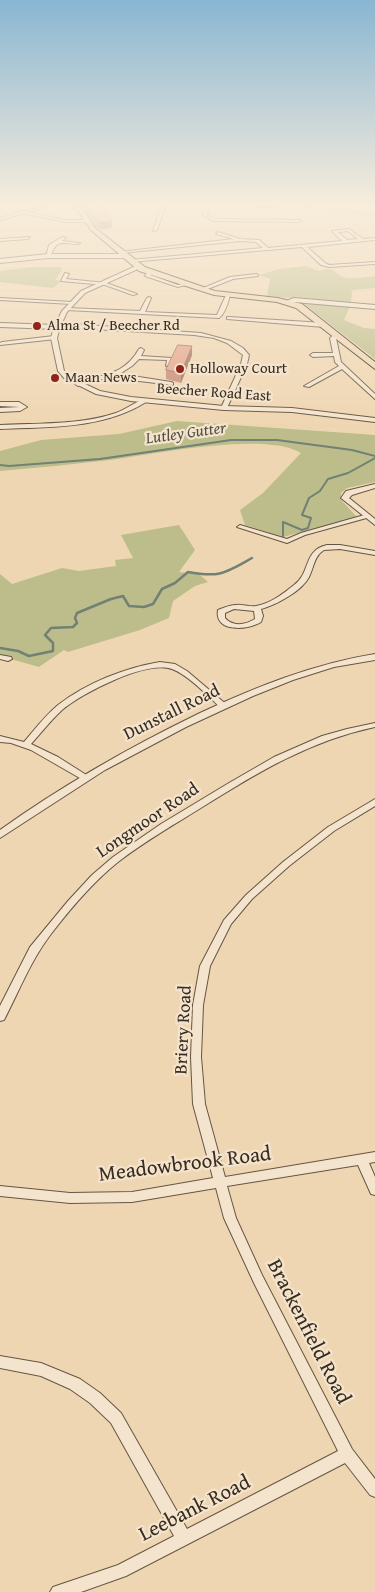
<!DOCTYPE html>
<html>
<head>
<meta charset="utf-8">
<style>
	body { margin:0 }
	canvas { display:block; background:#efd6b2 }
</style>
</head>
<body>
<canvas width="375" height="1592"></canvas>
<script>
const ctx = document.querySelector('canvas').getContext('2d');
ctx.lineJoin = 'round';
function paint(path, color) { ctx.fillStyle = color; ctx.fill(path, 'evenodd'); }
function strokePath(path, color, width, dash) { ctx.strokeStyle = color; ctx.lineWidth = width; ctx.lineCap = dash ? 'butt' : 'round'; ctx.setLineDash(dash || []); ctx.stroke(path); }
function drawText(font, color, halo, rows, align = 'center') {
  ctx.font = font + ' "Gentium Book Plus",serif'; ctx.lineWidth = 4.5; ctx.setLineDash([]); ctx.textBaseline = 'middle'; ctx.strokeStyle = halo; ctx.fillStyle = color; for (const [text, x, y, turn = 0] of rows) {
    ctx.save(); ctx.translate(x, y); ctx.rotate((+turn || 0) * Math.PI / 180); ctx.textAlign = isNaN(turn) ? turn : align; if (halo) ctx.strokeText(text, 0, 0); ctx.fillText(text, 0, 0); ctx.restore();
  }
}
paint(new Path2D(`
	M331,207L375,212V217L343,213L324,208Z
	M306,266L319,271C339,265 333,276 347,278C356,279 366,277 375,276V288L352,290L351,303L267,296L270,279L259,275L280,269Z
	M33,267H60L62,270L55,280L61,281L53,288L0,282V271Z
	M307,302L350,306L344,320L364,328L375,329V359L303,303Z
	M177,421L375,435V482L347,488L341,493V500L357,517L283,537L245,525L240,510L263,493L301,453C266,431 154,454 110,460C73,464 37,468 0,471V451L41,440L119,434Z
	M179,525L195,550L179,572L199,574L208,582L195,586L173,601L169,618L140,630L68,652L64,650L39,667L0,656V574L12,584L62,568L79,571L116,566L115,560L133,558L121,535Z`), '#bcbd8a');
strokePath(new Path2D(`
	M0,465L9,466L100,459L231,440H277L352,450L375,456
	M283,536V522L302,530L308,528L311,518L302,515L309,498L320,491L328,479L348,473L375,458`), '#728176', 2);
strokePath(new Path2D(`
	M0,648L18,651L29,656L53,651V643L45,635L51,628L73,627L77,623L75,618L77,613L111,599L123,596L129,606L144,607L153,604L162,589L175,583L188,572C220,578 225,573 252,558`), '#728176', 2.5);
const minor = new Path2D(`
	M162,204H166L157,230L153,231Z
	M205,204H209L207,215L215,219L299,220L301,221L299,222L214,221L203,215Z
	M305,204H309L308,208H306Z
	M257,205H273L275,206L273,207H256Z
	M21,211L66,220H88L90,221L88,222H66L20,213Z
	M349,229L363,239L375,238V240L307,247L325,263L329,265L375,262V264L329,267L321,265L302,247L130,262L128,261L130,260L263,248L256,242L240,241L121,253L119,252L234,239L216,234L218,232L240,239L259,240L268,248L342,241L332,231ZM348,231L358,239L347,240L338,232Z
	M30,237L28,239L0,241V239Z
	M62,237L66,238L62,241L80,243L78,244C60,243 57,239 50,257H46L49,245Z
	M148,271L152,272L150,275L178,285L187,283L189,284L178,287L145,276Z
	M65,273L69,274L66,279L106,283L137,294L133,295L105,285L61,281Z
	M256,274L258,275V276L233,279L205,290L201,289L230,277Z
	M228,294L230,295C228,303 225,314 219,318L67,310L65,309L67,308L140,311L147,298L149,297L151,298L145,312L217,315L226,295Z
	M0,298L72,302L74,303L72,304L0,300Z
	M229,317L324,323L327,325L324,327L227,319V317Z
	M0,323L56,325L58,323L201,333L231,341L243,348L249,355L247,364L227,408L224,410L221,408L241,364L243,355L227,343L214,338L194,335L59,327L57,329L0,327Z
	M336,333L339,335L336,338L341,362L375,394V399L342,369L309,387L304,386L339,366L335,362L334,356L313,357L310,355L313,353H333L330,338Z
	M54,336L56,337V339L0,345V343L2,342Z
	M141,348L144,350L141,356L172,358L171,365L166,366L167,360L139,359L132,366L121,373L139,377L171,382L173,383V385L139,381L117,375L78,386L75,384C81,381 88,380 94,378C115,373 128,368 139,349Z
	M144,399L147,401L146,402C104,429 48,427 0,429V425C38,423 80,425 116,413C126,409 134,403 144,399Z
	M0,402H19L27,407L20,411L0,412V408L20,407L0,406Z
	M368,514L371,516L370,517L305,535L287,543L237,527L240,525L287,539L301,533Z
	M327,545H340L375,551V555L340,549L324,550C314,556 314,567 309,577C302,591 276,605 261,609L263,616L261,622C249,630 214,633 218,610C226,607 233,604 241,605C246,605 251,607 256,606C270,604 284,593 294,585C311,573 303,550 327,545ZM234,609L254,611L255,619C245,625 233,627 225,618V613Z
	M0,655L11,657L12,659L8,661L0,659Z
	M160,662L175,664L187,671L227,705L223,707H220C207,695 188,675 172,669C146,660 82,693 62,710C51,720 41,733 31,744L58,757L88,776L89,778L88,780L85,781L31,750L11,743L0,742V736L24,742C35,729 45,716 58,705C87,683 124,668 160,662Z
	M375,723V727C310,741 260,771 204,806C175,824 145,841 118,862C93,882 71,908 51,934C31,960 19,991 4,1020L0,1021V1006L30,947L68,901L92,875L113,857L161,824L229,783L274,757L322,736L347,729Z
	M375,799V806L334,831L289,866L252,899L231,924L210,966L203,1005L201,1057L205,1104L225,1177L375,1152V1162L369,1163L375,1177V1195L371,1194L358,1165L227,1186L236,1218L262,1275L352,1449L375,1479V1497L370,1495L345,1463L126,1576L81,1592H50L53,1587L118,1565L174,1536L111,1423L90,1403L70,1389L41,1376L0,1368V1356L41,1363L80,1379L100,1393L121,1413L187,1529L338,1451L254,1283L224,1218L216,1188L132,1202L70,1203L0,1196V1186L70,1193L132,1192L213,1178L193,1104L191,1057L193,1005L200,966L224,920L246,895L283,862L328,827Z`);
const tertiary = new Path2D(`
	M52,204H58L0,220V218Z
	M48,254H125L128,256L125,258H48L0,263V259Z
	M138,265L141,267L140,268L85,293L67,312L60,327L57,338L64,371L68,376L100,391L131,397L224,406L292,408L375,418V422L292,412L224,410L131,401L96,394L64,378L58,371L51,338L54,327L62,311L81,291Z
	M294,298L375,305V309L294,302L287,304L284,302Z
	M375,484V488L352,495L349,498L375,519V525L341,498L346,491Z
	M375,654V660L334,667L293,680L253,696L186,727L105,770L0,838V830C63,785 130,747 200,713C256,687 313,664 375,654Z`);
const trunk = new Path2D(`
	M67,204H74L83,210L95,228L145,267L215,291L278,298L302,304L375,362V369L296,308L277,302L214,295L139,271L91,230L79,212Z`);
strokePath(minor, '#645644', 2);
strokePath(tertiary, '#645644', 2);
strokePath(trunk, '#362c1f', 2);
paint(minor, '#f5e4cd');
paint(tertiary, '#f5e4cd');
paint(trunk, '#efd6b2');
paint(new Path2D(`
	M80,204H94L112,228L100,229L96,227Z
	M192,355L181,383L166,379V370Z`), '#c58c77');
paint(new Path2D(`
	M112,221V228L100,229L99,222Z
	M192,346V355L181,383V373Z`), '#a07261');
const building = new Path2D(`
	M85,204H94L98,207H101L112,221L99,222L96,219Z
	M178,345L192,346L181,373L166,370Z`);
paint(building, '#e5a38a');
strokePath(building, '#a07261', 1);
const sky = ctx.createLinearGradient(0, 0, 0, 427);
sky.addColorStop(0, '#89b6d2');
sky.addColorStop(0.48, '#f8eddc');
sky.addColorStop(1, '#f8eddc00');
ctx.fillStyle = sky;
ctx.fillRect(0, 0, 375, 427);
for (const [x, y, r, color] of [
	[37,326,5,"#8f2418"],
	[180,369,5,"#8f2418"],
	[55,378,5,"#8f2418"]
]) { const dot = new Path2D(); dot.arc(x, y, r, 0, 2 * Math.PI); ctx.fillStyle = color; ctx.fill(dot); strokePath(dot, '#f5e4cd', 2); }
drawText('15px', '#362c1f', '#f5e4cd', [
	["Alma St / Beecher Rd",47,326],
	["Holloway Court",190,369],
	["Maan News",65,378]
], 'left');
drawText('15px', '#362c1f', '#f5e4cd', [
	["Beecher Road East",214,393,4]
]);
drawText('italic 16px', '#4f4f43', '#f5e4cd', [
	["Lutley Gutter",186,434,-8]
]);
drawText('18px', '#362c1f', '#f5e4cd', [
	["Dunstall Road",172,713,-26],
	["Longmoor Road",148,821,-34],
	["Briery Road",184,1030,-87]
]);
drawText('21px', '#362c1f', '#f5e4cd', [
	["Meadowbrook Road",185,1165,-7],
	["Brackenfield Road",308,1332,63],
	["Leebank Road",195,1509,-27]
]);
</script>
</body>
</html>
